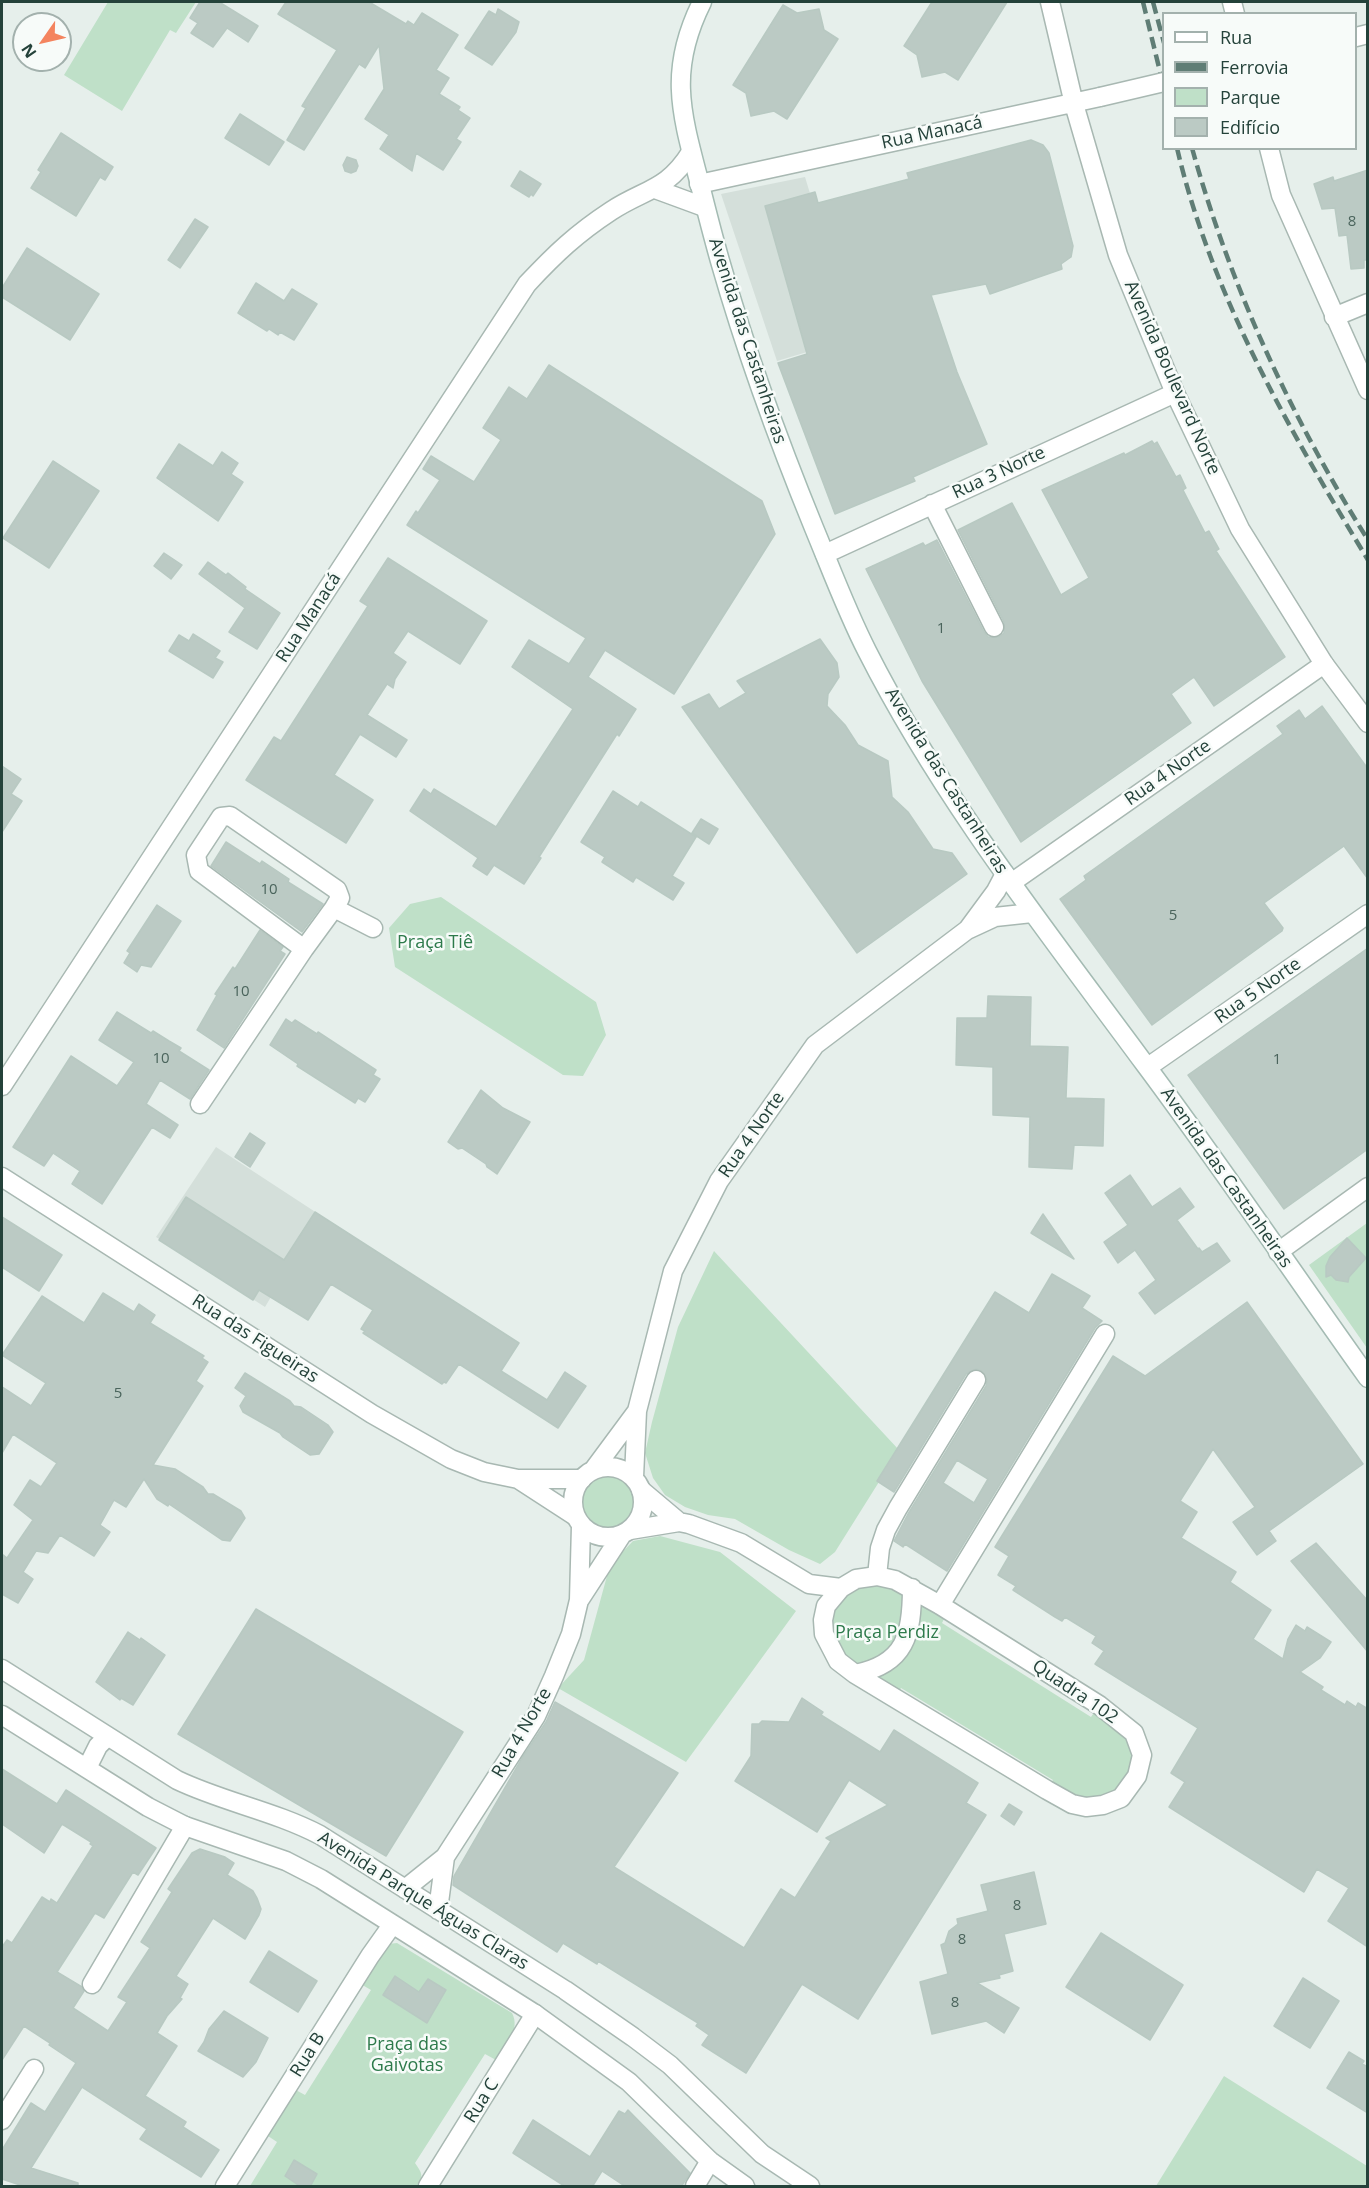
<!DOCTYPE html>
<html>
<head>
<meta charset="utf-8">
<style>
	body { margin:0 }
	#map { position:relative; width:1369px; height:2188px; overflow:hidden; background:#e6efeb; font-family:"Open Sans",sans-serif }
	canvas { display:block }
	.frame { position:absolute; inset:0; border:3px solid #24423a; pointer-events:none }
	.legend { position:absolute; left:1162px; top:12px; width:195px; height:138px; box-sizing:border-box; background:#f7fbf9; border:2px solid #a3b1ad; margin:0; padding:8px 10px; list-style:none; font-size:18px; color:#24423a }
	.legend li { display:flex; align-items:center; gap:12px; height:30px }
	.legend b { width:30px; border:2px solid #a3b1ad }
	.north { position:absolute; left:12px; top:12px; width:60px; height:60px; box-sizing:border-box; background:#f7fbf9; border:2px solid #a3b1ad; border-radius:50%; rotate:236deg; font-size:16px; font-weight:700; line-height:24px; text-align:center; color:#24423a }
	.north::after { content:''; display:block; margin:auto; width:21px; height:27px; background:#f4845f; clip-path:polygon(50% 0,100% 100%,50% 72%,0 100%) }
</style>
</head>
<body>
<div id="map">
<canvas width="1369" height="2188"></canvas>
<div class="frame"></div>
<ul class="legend">
<li><b style="height:8px;background:#fff"></b>Rua</li>
<li><b style="height:8px;background:#5f7d75"></b>Ferrovia</li>
<li><b style="height:16px;background:#bfe0c8"></b>Parque</li>
<li><b style="height:16px;background:#bbcac4"></b>Edifício</li>
</ul>
<div class="north">N</div>
</div>
<script>
const ctx = document.querySelector('canvas').getContext('2d');
ctx.lineJoin = 'round';
function paint(path, color) { ctx.fillStyle = color; ctx.fill(path, 'evenodd'); }
function strokePath(path, color, width, dash) { ctx.strokeStyle = color; ctx.lineWidth = width; ctx.lineCap = dash ? 'butt' : 'round'; ctx.setLineDash(dash || []); ctx.stroke(path); }
function drawText(font, color, halo, rows, align = 'center') {
  ctx.font = font + ' "Open Sans",sans-serif'; ctx.lineWidth = 5; ctx.setLineDash([]); ctx.textBaseline = 'middle'; ctx.strokeStyle = halo; ctx.fillStyle = color; for (const [text, x, y, turn = 0] of rows) {
    ctx.save(); ctx.translate(x, y); ctx.rotate((+turn || 0) * Math.PI / 180); ctx.textAlign = isNaN(turn) ? turn : align; if (halo) ctx.strokeText(text, 0, 0); ctx.fillText(text, 0, 0); ctx.restore();
  }
}
paint(new Path2D(`
	M805,177L854,338L777,361L721,194Z
	M216,1147L320,1215L265,1307L156,1237Z`), '#d4dfda');
paint(new Path2D(`
	M108,2H196L176,33L170,30L122,111L64,75Z
	M441,897L596,1002L606,1035L583,1076L563,1075L395,967L389,928L410,904Z
	M1367,1223V1348L1309,1265Z
	M714,1251L899,1450L835,1552L820,1564L789,1550L735,1519L708,1515L685,1507L665,1495L653,1478L645,1453L652,1422L678,1327Z
	M606,1466C631,1470 632,1481 643,1501L638,1522C629,1527 618,1537 609,1538C587,1540 561,1501 577,1483C584,1476 598,1471 606,1466Z
	M660,1536L720,1552L796,1611L686,1762L558,1688L584,1660L610,1565L633,1541Z
	M877,1576L948,1611L942,1623L1091,1717L1099,1705L1134,1733L1137,1776L1103,1805L1047,1790L1053,1780L901,1688L895,1698L855,1674L823,1620L826,1606Z
	M397,1943L512,2013C521,2030 505,2046 496,2060L485,2054L415,2163C422,2173 424,2176 417,2186H250L277,2142L265,2134L294,2089L305,2095L371,1990L359,1983L388,1944Z
	M1224,2076L1367,2166V2186H1156Z`), '#bfe0c8');
const building = new Path2D(`
	M200,2H219L258,26L248,42L227,28L213,47L191,33L198,23L190,18Z
	M286,2H369L406,24L408,21L414,25L422,13L458,35L436,70L449,78L439,94L460,107L458,110L470,118L456,139L461,142L443,170L416,153L412,171L380,149L389,135L365,119L384,89L379,45L365,68L359,64L304,150L287,140L306,108L302,106L337,50L278,14Z
	M932,2H1007L958,80L945,72L922,77L917,55L904,46Z
	M783,5L797,13L819,9L824,30L838,39L787,119L774,111L751,116L746,93L733,85Z
	M498,9L519,22L516,32L492,65L465,48L489,11L496,15Z
	M240,114L284,142L269,165L225,138Z
	M61,133L113,167L105,180L100,177L76,216L31,188L41,172L38,170Z
	M1031,140L1043,145L1049,153L1073,246L1071,257L1061,264L1062,269L990,294L986,284L931,295L957,372L987,444L913,477L915,481L835,514L778,363L807,354L765,206L815,192L818,203L909,179L907,173Z
	M347,157L356,160L358,166L356,171L351,173L345,171L343,165Z
	M1368,170V260H1364V268L1351,269L1347,235L1339,236L1335,208L1322,209L1314,184L1333,177L1334,181Z
	M520,171L541,184L533,196L531,194L529,197L511,186Z
	M195,219L208,227L180,268L168,260Z
	M27,248L99,294L70,340L2,297V288Z
	M256,283L284,301L292,289L317,304L294,340L280,332L278,335L269,329L267,331L238,313Z
	M549,365L762,501L775,534L674,694L605,650L588,677L636,709L619,736L617,734L539,857L541,858L524,884L494,865L487,875L473,866L478,858L410,811L424,789L431,794L434,789L496,827L573,709L512,667L529,640L569,664L586,638L407,525L416,511L418,513L440,480L423,469L431,456L474,482L501,440L483,428L509,387L527,399Z
	M1152,441L1154,444L1157,442L1176,477L1180,475L1186,488L1183,490L1205,533L1209,531L1219,549L1216,551L1285,657L1214,706L1194,677L1171,694L1191,723L1021,842L922,681L866,569L923,543L925,546L937,540L984,632L988,637H999L1004,633V622L958,530L1012,503L1061,595L1089,578L1042,490L1124,453L1125,455Z
	M179,444L213,466L222,452L238,463L231,474L243,482L218,521L157,478Z
	M53,461L99,491L49,568L3,538Z
	M164,553L182,565L171,579L154,566Z
	M388,558L487,621L460,664L408,631L393,653L406,662L395,679L393,688L387,684L367,715L407,740L396,757L360,734L334,775L373,800L346,843L246,780L274,737L281,741L368,606L360,601Z
	M208,562L226,575L228,573L246,587L245,589L280,613L257,649L229,632L245,608L199,574Z
	M193,634L220,651L215,658L223,662L213,678L169,651L179,635L189,641Z
	M820,639L837,663L839,677L828,694L827,706L845,725L858,745L888,761L892,797L908,812L933,849L952,853L967,874L857,953L682,707L709,694L719,709L746,693L737,681Z
	M1322,706L1368,769V879L1344,846L1264,903L1283,928L1282,931L1152,1025L1060,899L1086,880L1084,876L1283,734L1277,726L1299,710L1305,719Z
	M2,766L21,779L11,794L22,801L2,832Z
	M613,791L638,807L641,802L696,837L672,876L684,883L673,900L636,877L633,882L602,862L605,857L581,842Z
	M701,819L718,829L709,844L692,833Z
	M226,842L260,864L262,861L289,879L288,882L323,904L302,932L211,866Z
	M157,905L181,921L151,967L141,965L137,972L124,963L130,953L127,951Z
	M260,930L283,947L280,951L285,954L224,1048L197,1030L217,995L215,994L233,967L235,969Z
	M1368,948V1149L1284,1209L1188,1075Z
	M988,996L1031,997L1030,1046L1068,1047L1066,1098L1104,1099L1103,1146L1074,1145L1072,1169L1029,1167L1030,1117L993,1115V1067L956,1065L957,1018H987Z
	M117,1012L151,1033L153,1031L169,1041L181,1048L179,1051L209,1070L190,1099L160,1080L146,1104L178,1125L170,1138L152,1127L102,1204L72,1184L80,1171L53,1153L44,1166L13,1147L71,1056L117,1086L134,1062L99,1040Z
	M286,1019L292,1023L295,1020L317,1034L318,1032L376,1070L373,1075L380,1079L365,1102L358,1098L355,1103L297,1066L298,1064L270,1045Z
	M481,1090L503,1108L530,1122L497,1174L487,1167L486,1164L462,1148L458,1149L448,1142Z
	M250,1133L265,1143L250,1167L235,1157Z
	M1130,1175L1152,1207L1180,1188L1194,1207L1177,1220L1198,1249L1199,1248L1202,1252L1217,1243L1230,1261L1155,1314L1139,1293L1156,1280L1135,1250L1118,1263L1104,1242L1128,1225L1105,1193Z
	M186,1197L284,1260L315,1212L519,1343L501,1371L547,1400L565,1372L586,1386L558,1428L459,1364L446,1383L444,1382L442,1384L363,1333L365,1331L361,1329L373,1310L331,1284L308,1320L259,1290L253,1300L159,1240Z
	M1043,1214L1074,1259L1031,1233Z
	M2,1217L62,1255L39,1291L2,1267Z
	M1347,1238L1366,1258L1349,1277L1348,1282L1336,1280L1331,1275L1326,1277V1266L1330,1257Z
	M1052,1274L1090,1296L1082,1308L1102,1321L1095,1328L947,1571L905,1544L903,1547L894,1541L908,1514L986,1386L987,1380L982,1371L976,1369L966,1374L894,1492L877,1481L995,1292L1029,1313ZM957,1460L988,1479L974,1503L943,1483Z
	M103,1293L134,1312L139,1304L155,1315L150,1323L204,1356L202,1358L208,1362L196,1381L203,1386L153,1465L175,1469L203,1487L208,1494H213L241,1511L245,1518L230,1541L222,1540L169,1504L168,1506L157,1499L144,1479L126,1507L114,1500L100,1525L110,1532L94,1556L60,1535L48,1553L36,1551L23,1572L33,1579L18,1603L2,1594V1554L7,1558L33,1520L14,1505L30,1480L41,1487L57,1463L13,1434L2,1453V1387L31,1406L46,1383L2,1355L42,1296L84,1323Z
	M1247,1302L1363,1464L1269,1531L1276,1541L1257,1555L1233,1522L1255,1507L1213,1449L1180,1501L1197,1512L1181,1538L1236,1572L1230,1582L1271,1610L1253,1639L1283,1659L1288,1639L1296,1625L1305,1631L1307,1627L1331,1642L1320,1658L1300,1672L1323,1687L1321,1690L1345,1705L1347,1701L1356,1707L1358,1703L1368,1709V1947L1328,1921L1349,1888L1317,1869L1304,1892L1169,1807L1185,1782L1171,1773L1198,1728L1095,1664L1104,1651L1092,1643L1096,1636L1065,1617L1062,1621L1055,1617L1013,1590L1016,1586L998,1575L1009,1556L995,1547L1113,1356L1145,1376Z
	M245,1373L290,1401L294,1406L301,1407L328,1425L333,1432L319,1454L310,1455L283,1437L280,1433L243,1412L240,1406L246,1396L235,1388Z
	M1316,1543L1368,1601V1652L1291,1561Z
	M256,1609L463,1732L386,1856L178,1734Z
	M128,1632L140,1640L141,1638L165,1655L133,1705L121,1698L120,1700L96,1682Z
	M802,1698L823,1712L821,1715L880,1752L894,1730L978,1783L966,1803L986,1815L858,2019L802,1984L746,2073L702,2045L709,2035L696,2026L698,2023L598,1961L597,1964L563,1943L557,1952L453,1885L454,1876L522,1758L546,1722L555,1702L678,1773L614,1867L744,1948L781,1889L795,1898L831,1841L826,1838L888,1805L849,1780L817,1832L735,1781L751,1756L752,1724H759L762,1721L789,1722Z
	M2,1769L57,1804L66,1790L156,1848L138,1875L133,1872L104,1918L95,1913L57,1972L82,1987L84,1991L73,2008L108,2031L127,2002L118,1997L150,1948L141,1942L172,1892L168,1889L192,1853L200,1849L225,1857L234,1863L227,1875L253,1891L257,1898L261,1909L259,1915L245,1939L213,1918L176,1976L188,1984L180,1998L182,1999L167,2016L157,2033L177,2046L145,2096L186,2122L183,2127L219,2150L201,2177L140,2139L147,2129L82,2087L31,2168L78,2183V2187H26L2,2179V2150L31,2103L45,2112L76,2063L49,2045L50,2043L24,2026L2,2060V1947L7,1940L12,1943L42,1897L50,1902L51,1899L57,1903L93,1846L90,1844L91,1842L62,1824L44,1853L2,1824Z
	M1009,1804L1022,1812L1014,1825L1001,1816Z
	M1034,1872L1046,1924L1004,1934L1013,1971L999,1975L1000,1978L977,1983L1019,2008L1004,2033L986,2021L932,2034L920,1982L948,1974L941,1945L945,1943L949,1931L958,1924L957,1919L988,1911L981,1885Z
	M1101,1933L1183,1985L1150,2040L1066,1987Z
	M269,1951L317,1981L298,2012L250,1982Z
	M395,1976L419,1992L428,1979L446,1990L427,2023L383,1995Z
	M1303,1978L1339,2001L1310,2048L1274,2026Z
	M224,2011L268,2038L256,2062L243,2077L198,2051L204,2042L209,2029Z
	M1349,2052L1364,2061L1362,2064L1368,2067V2113L1327,2088Z
	M628,2110L690,2173L681,2187H626L602,2171L592,2187H566L513,2153L533,2120L590,2157L619,2111L625,2114Z
	M294,2160L317,2174L310,2187H301L285,2176Z`);
paint(building, '#bbcac4');
strokePath(building, '#b8c9c2', 1.5);
const minor = new Path2D(`
	M1356,37L1368,34
	M1334,317L1368,303
	M932,504L994,627
	M825,554L1175,393
	M1011,883L1324,664
	M304,949L199,871L196,855L221,817L230,816L337,890L340,898L334,908
	M1148,1067L1368,914
	M200,1104L304,949L334,908L373,928
	M2,1177L372,1414L451,1459L484,1472L518,1479H582
	M518,1479L575,1516
	M641,1490L679,1522
	M630,1530L679,1522L689,1524L741,1543L809,1584L841,1588
	M877,1576L895,1580L940,1605L1099,1705L1134,1733L1142,1755L1137,1776L1121,1798L1103,1805L1086,1807L1072,1804L1047,1790L855,1674L838,1661L824,1634L823,1620L826,1606L841,1588L856,1579Z
	M877,1576L880,1548L886,1530L898,1508L976,1380
	M940,1605L1105,1334
	M855,1674C906,1664 912,1634 912,1588
	M92,1984L185,1826
	M2,2120L34,2069
	M225,2186L370,1956L392,1925
	M428,2186L535,2014
	M695,2186L710,2161`);
const tertiary = new Path2D(`
	M1050,2L1074,104L1118,255L1175,393L1240,529L1324,664L1368,723
	M1232,2L1235,14
	M1269,148L1281,195L1368,390
	M699,184L1100,97
	M655,189L704,207
	M968,929L996,891L1005,874
	M2,1086L527,284C555,254 576,234 611,211C644,189 667,191 691,152
	M1278,1252L1368,1187
	M573 1502a35 35 0 1 1 70 0a35 35 0 1 1-70 0Z
	M594,1469L637,1411
	M634,1477L637,1411L673,1271L719,1181L815,1045L967,930L995,917L1032,913
	M580,1599L621,1536
	M2,1669L177,1780C223,1802 274,1811 320,1835L565,1990L633,2037L670,2065L762,2154L810,2186
	M2,1715L148,1807L185,1826L286,1861L321,1879L535,2014L629,2082L710,2161L745,2186
	M87,1768L98,1746L107,1737
	M405,1889L445,1857L536,1716L554,1676L571,1634L579,1600L581,1526
	M438,1910L445,1857`);
const secondary = new Path2D(`
	M702,2C669,68 680,109 698,177C705,205 712,233 720,261C746,352 778,440 814,528C831,569 847,612 867,651C942,799 1046,930 1144,1063C1221,1166 1293,1273 1368,1378`);
strokePath(minor, '#a8b8b2', 21);
strokePath(tertiary, '#a8b8b2', 21);
strokePath(secondary, '#a4bbb3', 21);
strokePath(minor, '#fff', 18);
strokePath(tertiary, '#fff', 18);
strokePath(secondary, '#fff', 18);
strokePath(new Path2D(`
	M1143,2L1164,88
	M1153,2L1164,43
	M1177,148C1212,297 1290,431 1368,560
	M1192,148C1231,288 1291,417 1368,540`), '#5f7d75', 4.5, [12, 6]);
const tertiaryBridge = new Path2D(`
	M1100,97L1164,82`);
strokePath(tertiaryBridge, '#a8b8b2', 21, []);
strokePath(tertiaryBridge, '#fff', 18);
drawText('15px', '#4a645c', null, [
	["8",1352,222],
	["1",941,629],
	["10",269,890],
	["5",1173,916],
	["10",241,992],
	["10",161,1059],
	["1",1277,1060],
	["5",118,1394],
	["8",1017,1906],
	["8",962,1940],
	["8",955,2003]
]);
drawText('18px', '#24423a', '#f7fbf9', [
	["Rua Manacá",932,133,-12],
	["Avenida das Castanheiras",747,341,72],
	["Avenida Boulevard Norte",1172,378,66],
	["Rua 3 Norte",999,473,-25],
	["Rua Manacá",309,618,-57],
	["Rua 4 Norte",1168,773,-35],
	["Avenida das Castanheiras",946,781,58],
	["Rua 5 Norte",1258,991,-35],
	["Rua 4 Norte",752,1135,-55],
	["Avenida das Castanheiras",1226,1178,55],
	["Rua das Figueiras",255,1339,33],
	["Quadra 102",1075,1692,34],
	["Rua 4 Norte",522,1733,-60],
	["Avenida Parque Águas Claras",423,1901,32],
	["Rua B",308,2055,-58],
	["Rua C",482,2101,-58]
]);
drawText('18px', '#2d7a4b', '#f7fbf9', [
	["Praça Tiê",435,943],
	["Praça Perdiz",887,1633],
	["Praça das",407,2045],
	["Gaivotas",407,2066]
]);
</script>
</body>
</html>
